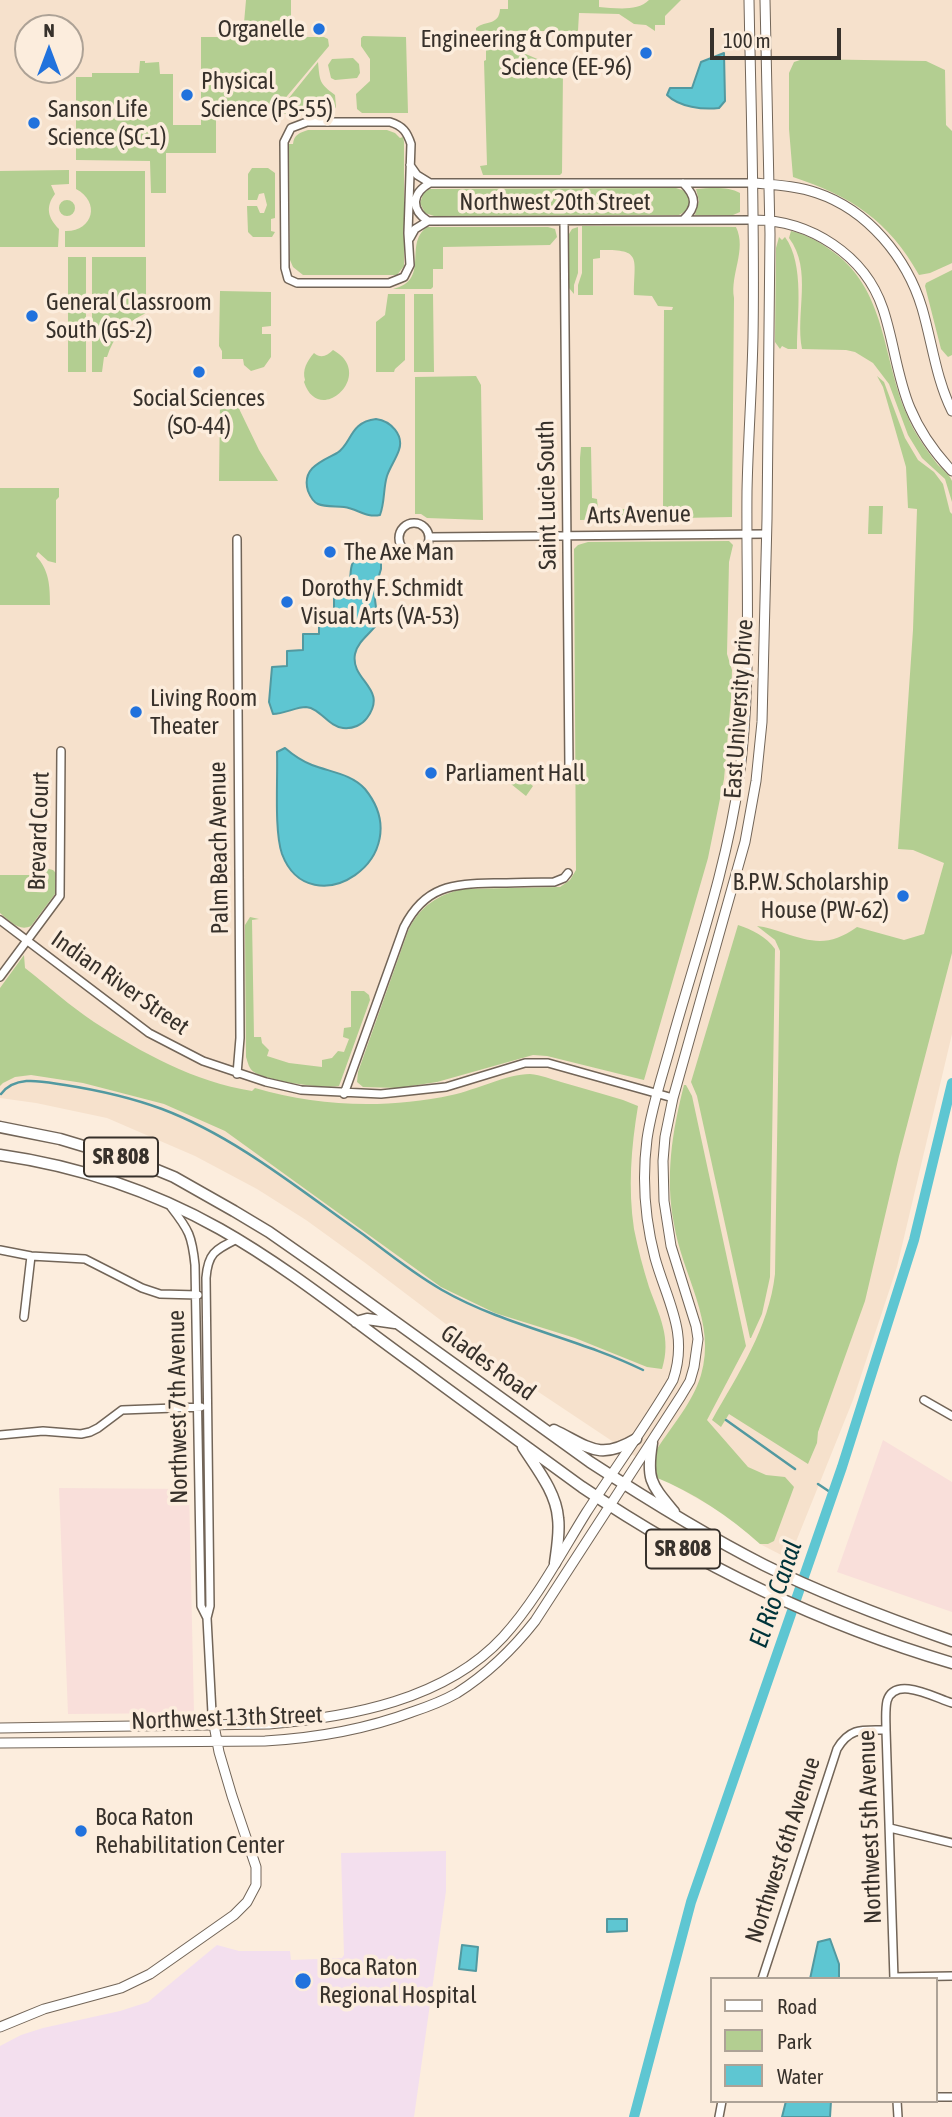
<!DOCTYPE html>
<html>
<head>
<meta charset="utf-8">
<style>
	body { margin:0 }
	#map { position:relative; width:952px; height:2117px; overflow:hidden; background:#fceddd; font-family:"Asap Condensed",sans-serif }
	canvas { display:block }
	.legend { position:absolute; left:710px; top:1977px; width:228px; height:126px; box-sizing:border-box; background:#fceddd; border:2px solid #ada296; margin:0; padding:9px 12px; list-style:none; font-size:21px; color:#37312b }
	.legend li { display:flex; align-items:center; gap:14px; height:35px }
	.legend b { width:35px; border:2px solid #ada296 }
	.north { position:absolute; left:14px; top:14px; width:70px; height:70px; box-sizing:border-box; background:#fceddd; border:2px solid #ada296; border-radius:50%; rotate:0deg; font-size:19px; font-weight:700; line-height:28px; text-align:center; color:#37312b }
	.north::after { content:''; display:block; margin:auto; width:24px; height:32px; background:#2172dd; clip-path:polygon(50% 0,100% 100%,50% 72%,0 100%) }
	.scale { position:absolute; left:710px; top:28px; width:131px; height:32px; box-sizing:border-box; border:4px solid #37312b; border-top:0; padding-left:9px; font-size:21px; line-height:24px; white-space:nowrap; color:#37312b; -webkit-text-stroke:5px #fceddd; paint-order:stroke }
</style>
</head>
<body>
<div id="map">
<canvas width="952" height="2117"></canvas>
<ul class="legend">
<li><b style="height:9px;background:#fff"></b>Road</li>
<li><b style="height:19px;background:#b3ce91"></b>Park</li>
<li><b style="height:19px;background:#5ec6d2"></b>Water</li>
</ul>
<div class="north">N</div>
<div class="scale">100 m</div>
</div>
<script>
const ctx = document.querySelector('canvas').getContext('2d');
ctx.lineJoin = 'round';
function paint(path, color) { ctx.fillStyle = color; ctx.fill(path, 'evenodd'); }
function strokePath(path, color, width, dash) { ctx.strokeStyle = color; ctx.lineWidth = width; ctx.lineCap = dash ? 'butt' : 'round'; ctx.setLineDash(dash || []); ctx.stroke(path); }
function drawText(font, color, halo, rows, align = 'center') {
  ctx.font = font + ' "Asap Condensed",sans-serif'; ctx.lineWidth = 7; ctx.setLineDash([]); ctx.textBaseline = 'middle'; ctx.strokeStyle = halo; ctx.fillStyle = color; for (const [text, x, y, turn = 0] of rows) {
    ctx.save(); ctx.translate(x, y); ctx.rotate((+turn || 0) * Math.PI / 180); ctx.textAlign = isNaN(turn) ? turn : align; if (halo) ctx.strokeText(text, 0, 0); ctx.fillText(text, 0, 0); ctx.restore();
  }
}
paint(new Path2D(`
	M883,1440L952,1482V1612L837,1572Z
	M59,1488L189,1489L194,1713L68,1714Z`), '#f9dfda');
paint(new Path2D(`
	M0,0H952V1034L897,1267L853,1400L789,1559L760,1544L726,1515L672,1484L657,1471L513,1375L364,1262L306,1220L257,1189L195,1156L107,1118L36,1103L0,1098ZM28,28H70V70H28Z`), '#f6e1cc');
paint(new Path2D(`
	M446,1851V1891L414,2117H0V2046L21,2035L43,2028L120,2011L148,2002L217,1945L239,1951H290L291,1960L342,1958L344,1955L341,1853Z`), '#f3dfee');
paint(new Path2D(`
	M246,0H291V23H244Z
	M508,0H599V7C615,8 637,12 649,0H681L665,16V25H655V31L646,25L634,24L619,14L579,13L578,31H476V28C486,20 499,26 500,9H508Z
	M363,36L406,37L408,113H362L357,109L356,94L370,81V59L361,46V38Z
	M201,37H324L328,39L329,46L272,114L216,113V153H166V193H151L150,161L76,160V77H92V73H139L140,61H145V63L159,62L160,74H173V125H201Z
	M486,37L563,70L562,173L560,175H483L480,166L487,165L484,61L486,60Z
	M353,58L359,64L360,73L357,78L335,80L331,78L328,65L332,59Z
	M803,59L926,61L945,70L946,125L952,131V263L950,264L930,273L919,275C889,221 851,196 793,177L789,129V73L794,62Z
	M318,62C320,82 319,83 335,95L336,107L332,113L276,114Z
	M308,130H387L395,133L400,138L403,137L404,142V266L397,275H303L293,267L290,260L289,144H293C294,134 300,133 308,130Z
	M252,168H268L275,173V218L271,219V231L275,232L272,237H253L248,232L247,206H257L260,213H264L267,205L264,193L259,194L257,200H248V174Z
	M69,170V184L51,185L55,194C45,207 48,218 59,229L58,247H0V171Z
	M76,171H145V247H65V231C93,232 101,202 76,189Z
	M676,188L685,191L691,199L689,209L679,215L434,216L425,213L420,203L424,192L430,189Z
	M696,189C710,188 728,186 740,193V212L733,215H695L699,201Z
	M59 208a8 8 0 1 1 16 0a8 8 0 1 1-16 0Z
	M582,226L736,227C747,250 730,274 734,298L732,517L580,520V458L581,447H591L592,498L597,499L598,509H663L664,310H672L673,307L658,306L652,296L634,295C634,258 643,249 600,250V258L593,259V295H578V285L582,273Z
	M427,227H548L555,229L557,237L550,245L443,247V269H433V287L431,289H393C431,280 403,244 427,227Z
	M578,227V273L574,285V294L569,288V234L572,229Z
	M791,231C805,234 818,241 829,249C887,287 882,358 907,415C914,433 926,449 938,465C942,469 950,475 952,481C952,487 952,496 952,502L945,479L922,458L908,435L889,384L873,363L855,352L846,350L802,349C795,313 813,270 789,238Z
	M779,237L782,240L785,237C805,264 797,316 797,349H788L782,346L780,349L775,342L776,248Z
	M68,257H86V372H68Z
	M92,257H146V313C126,322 113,337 107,357H104L102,372H92Z
	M952,270V355L948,357L941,349L925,286L926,283Z
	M220,291L271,292V326L262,327V334H271V357L264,367L251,371L244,365L243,359H222V351L219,346Z
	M388,294H405V360L395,369L394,372H376V322L385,315Z
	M414,294H433L434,372H414Z
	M333,350C377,374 319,428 304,382L305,380C302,370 307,361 314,353C321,359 327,356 333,350Z
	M476,376L481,385L483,520L427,518L421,514H415V377Z
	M877,376L884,382L905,438L918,460L934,472L943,484L950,512L952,514V953L899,1156L865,1301L818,1432L817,1443L808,1464L729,1414L721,1427L712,1420C738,1374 769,1328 775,1274L780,951L775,940L757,926C766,927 775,930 784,933C814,943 830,946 857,927L904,940L924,934L944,863L913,850L898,849L913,630L917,509L908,508L906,467L883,387Z
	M222,390H230L259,450L278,481H219L220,402Z
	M0,488H59V497L56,500V563L48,561L38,552L36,556C49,570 50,585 50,605H0Z
	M869,506H883L882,534H868Z
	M729,541L733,545L729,562L727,654L732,670L731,699L724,779L708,858L644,1080L547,1056L533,1055L437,1082L398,1088L363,1087L357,1082L358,1072L408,931C419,907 438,894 464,889L560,887L570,880L576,870L574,549L578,545L588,542Z
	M514,771L533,786L526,796L506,780Z
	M41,867L53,870L56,873L55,894L31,926C19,932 10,921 0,913V875H40Z
	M250,917L259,919L252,920L254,1037H261L262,1043L269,1050L267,1056L289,1063L322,1067V1060L332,1058L338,1051L344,1052L349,1039L343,1037L344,1028L351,1027V991H364L369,995L370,1000L339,1086C322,1089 268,1081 254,1072C249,1069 248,1063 246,1057L245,925Z
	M738,925C751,929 767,937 775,949L770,1277L762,1314L751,1338H750L697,1096L691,1082Z
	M24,955L25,968C48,986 70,1006 94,1022C142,1053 195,1082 252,1091L255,1088C319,1107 387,1109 452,1095C476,1090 507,1074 530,1074C541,1075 551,1079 561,1082C582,1088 603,1094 623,1100L638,1106C631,1148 628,1188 634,1229C638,1249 643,1268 649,1287C659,1315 672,1338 662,1369L647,1367L575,1338L495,1313L441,1287L225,1131L164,1104L83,1083L31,1075L15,1077L3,1083L0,1086V988Z
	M684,1085H686L692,1096L746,1346L707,1420L748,1467L766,1475L785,1477L794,1487L774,1541L768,1544H760C729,1516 694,1493 655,1477L653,1460L657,1449C672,1426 693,1402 701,1375C717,1322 682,1275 674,1224C665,1177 672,1132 684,1085Z`), '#b3ce91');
const water = new Path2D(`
	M724,53L725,101L719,108C703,110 679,107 667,95L670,88H692L701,62Z
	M376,419C391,421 404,435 399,450C396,459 390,467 387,476C383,489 385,502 380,515C366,518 358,509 344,507C336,506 325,507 318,504C313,502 310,496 308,491C301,468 322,461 337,453C352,444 349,422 376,419Z
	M360,556H375L381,563V569L374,592L378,623C371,633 357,642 355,654C350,681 389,688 367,718C362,725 353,729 343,728C329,727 320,708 306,707C296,707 284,714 273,714L269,702L272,667L287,666V651L303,650V634H319V618L334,617V597C362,586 341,566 360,556Z
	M285,748C293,755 302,761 312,765C330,772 352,774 365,789C421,858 310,928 282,854C274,831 278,779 277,752Z
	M607,1919H627V1931L607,1932Z
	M830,1939L839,1964V1979H810L818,1942Z
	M462,1945L478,1947L476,1971L459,1969Z
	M786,2101H831L830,2117H782Z`);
paint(water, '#5ec6d2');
strokePath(water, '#5299a0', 2);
strokePath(new Path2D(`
	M1,1094C16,1074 44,1082 65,1085C97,1090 132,1098 162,1109C236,1137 300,1190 364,1235C389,1254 414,1274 442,1290C505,1326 578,1338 643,1370
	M726,1420L795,1469
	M818,1484L833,1494`), '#5299a0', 2.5);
strokePath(new Path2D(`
	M634,2117L691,1902L842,1467L914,1240L952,1083`), '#5ec6d2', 10);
const minor = new Path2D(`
	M307,122H390C403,126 407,132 411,144L408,233L410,265L404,277L389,283H297L288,279L285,268L284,142L291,128Z
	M410,165L417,175L430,183H754
	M683,220C697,207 697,197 683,183
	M428,221C410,209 412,193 430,183
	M564,221L569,768
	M410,238L415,229L428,221L754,220
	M399 538a15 15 0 1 1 30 0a15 15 0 1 1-30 0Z
	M429,537L766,534
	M237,539L240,1038L237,1074
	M0,920L149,1033L203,1061L266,1082L301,1090L381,1094L446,1087L525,1063H548L673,1098
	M0,977L60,896L61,751
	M344,1094L404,927C425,886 452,884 494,883C514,883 534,882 554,882L564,878L568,873
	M171,1207C189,1230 192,1236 195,1265L201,1606L207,1618
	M0,1250L31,1256L85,1259L142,1288L160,1294L198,1295
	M24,1317L31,1256
	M924,1400L952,1416
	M0,1435L43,1431L81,1434L90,1432L98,1428L122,1410L201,1407
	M214,1725L212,1713L207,1618L210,1606L206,1278C208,1253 215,1250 237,1239
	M890,1828L952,1843
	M894,1977L952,1976
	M762,1979L837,1749C850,1727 863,1730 886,1730
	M894,1979L886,1730C886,1721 885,1710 887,1701C895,1675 935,1698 952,1703
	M936,2097H952
	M897,2101L898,2117
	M719,2117L722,2101`);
const tertiary = new Path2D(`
	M754,183C775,185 797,186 817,193C868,210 907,258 922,308C932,342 936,379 952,411
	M754,220C810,220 865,255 883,309C894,342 897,377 910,408C920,432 934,452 952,471
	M0,1728L269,1724C350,1717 445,1700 503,1637C536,1601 560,1555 586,1513C615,1468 646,1426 673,1380C689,1333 667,1301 655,1258C645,1220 642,1178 647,1139C652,1104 664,1071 673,1037C697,952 727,866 739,779C752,683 746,587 747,491C748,440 752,388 753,337C755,225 751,112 749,0
	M0,1743L265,1741C316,1738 364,1730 412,1712C427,1707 443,1701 457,1693C487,1674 513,1649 535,1621L681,1396L690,1381L694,1367L698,1339L696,1326L671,1246L664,1201L663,1161L665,1137L673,1098L745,842L756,781L762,722L767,519L770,234L765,0
	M0,2027L44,2009L121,1988L150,1974L234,1915L247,1902L256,1885V1867L232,1796L219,1752L214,1725`);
const primary = new Path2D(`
	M0,1127L60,1139L140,1163L174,1177L234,1211L269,1232L322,1269L590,1462C647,1499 703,1534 764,1565C824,1595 889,1619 952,1641
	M0,1155C77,1166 152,1191 220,1229C289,1268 351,1319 415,1365C470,1406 526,1446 582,1487C696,1564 820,1624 952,1663
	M356,1322L367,1319L395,1323
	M554,1430C589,1447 599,1461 636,1439
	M652,1443C646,1480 651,1484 674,1512
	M523,1447C537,1469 556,1492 558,1518C560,1532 557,1548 555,1563`);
strokePath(minor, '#726558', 10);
strokePath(tertiary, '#726558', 11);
strokePath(primary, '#726558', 13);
strokePath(minor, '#fff', 7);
strokePath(tertiary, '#fff', 9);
strokePath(primary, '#fff', 10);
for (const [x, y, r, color] of [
	[319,29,7,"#2172dd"],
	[646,53,7,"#2172dd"],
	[187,95,7,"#2172dd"],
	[34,123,7,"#2172dd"],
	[32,316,7,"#2172dd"],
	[199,372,7,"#2172dd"],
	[330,552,7,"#2172dd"],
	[287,602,7,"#2172dd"],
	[136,712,7,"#2172dd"],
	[431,773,7,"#2172dd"],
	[903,896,7,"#2172dd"],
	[81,1831,7,"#2172dd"],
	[303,1981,9,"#2172dd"]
]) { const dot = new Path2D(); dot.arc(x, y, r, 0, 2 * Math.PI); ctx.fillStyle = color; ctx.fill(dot); strokePath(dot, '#fceddd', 2.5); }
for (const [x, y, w] of [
	[121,1157,74],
	[683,1549,74]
]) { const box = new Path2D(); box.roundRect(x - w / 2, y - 19.5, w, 39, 5); ctx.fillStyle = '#fceddd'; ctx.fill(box); strokePath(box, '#37312b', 2); }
drawText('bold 23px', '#37312b', null, [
	["SR 808",121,1157],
	["SR 808",683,1549]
]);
drawText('24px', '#37312b', '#fceddd', [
	["Organelle",305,29,"right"],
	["Engineering & Computer",632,39,"right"],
	["Science (EE-96)",632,67,"right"],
	["Physical",201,81],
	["Science (PS-55)",201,109],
	["Sanson Life",48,109],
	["Science (SC-1)",48,137],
	["General Classroom",46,302],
	["South (GS-2)",46,330],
	["Social Sciences",199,398,"center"],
	["(SO-44)",199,426,"center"],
	["The Axe Man",344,552],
	["Dorothy F. Schmidt",301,588],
	["Visual Arts (VA-53)",301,616],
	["Living Room",150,698],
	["Theater",150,726],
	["Parliament Hall",445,773],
	["B.P.W. Scholarship",889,882,"right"],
	["House (PW-62)",889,910,"right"],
	["Boca Raton",95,1817],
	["Rehabilitation Center",95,1845],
	["Boca Raton",319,1967],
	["Regional Hospital",319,1995]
], 'left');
drawText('24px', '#37312b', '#fceddd', [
	["Northwest 20th Street",555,202],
	["Saint Lucie South",547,495,-91],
	["Arts Avenue",639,515,-1],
	["East University Drive",739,709,-86],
	["Brevard Court",39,831,-88],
	["Palm Beach Avenue",219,848,-91],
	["Indian River Street",120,983,35],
	["Glades Road",488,1363,36],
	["Northwest 7th Avenue",178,1407,-91],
	["Northwest 13th Street",227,1718,-2],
	["Northwest 5th Avenue",870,1827,-92],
	["Northwest 6th Avenue",783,1850,-72]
]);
drawText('italic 26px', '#00343a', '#fceddd', [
	["El Rio Canal",776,1594,-71]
]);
</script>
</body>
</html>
